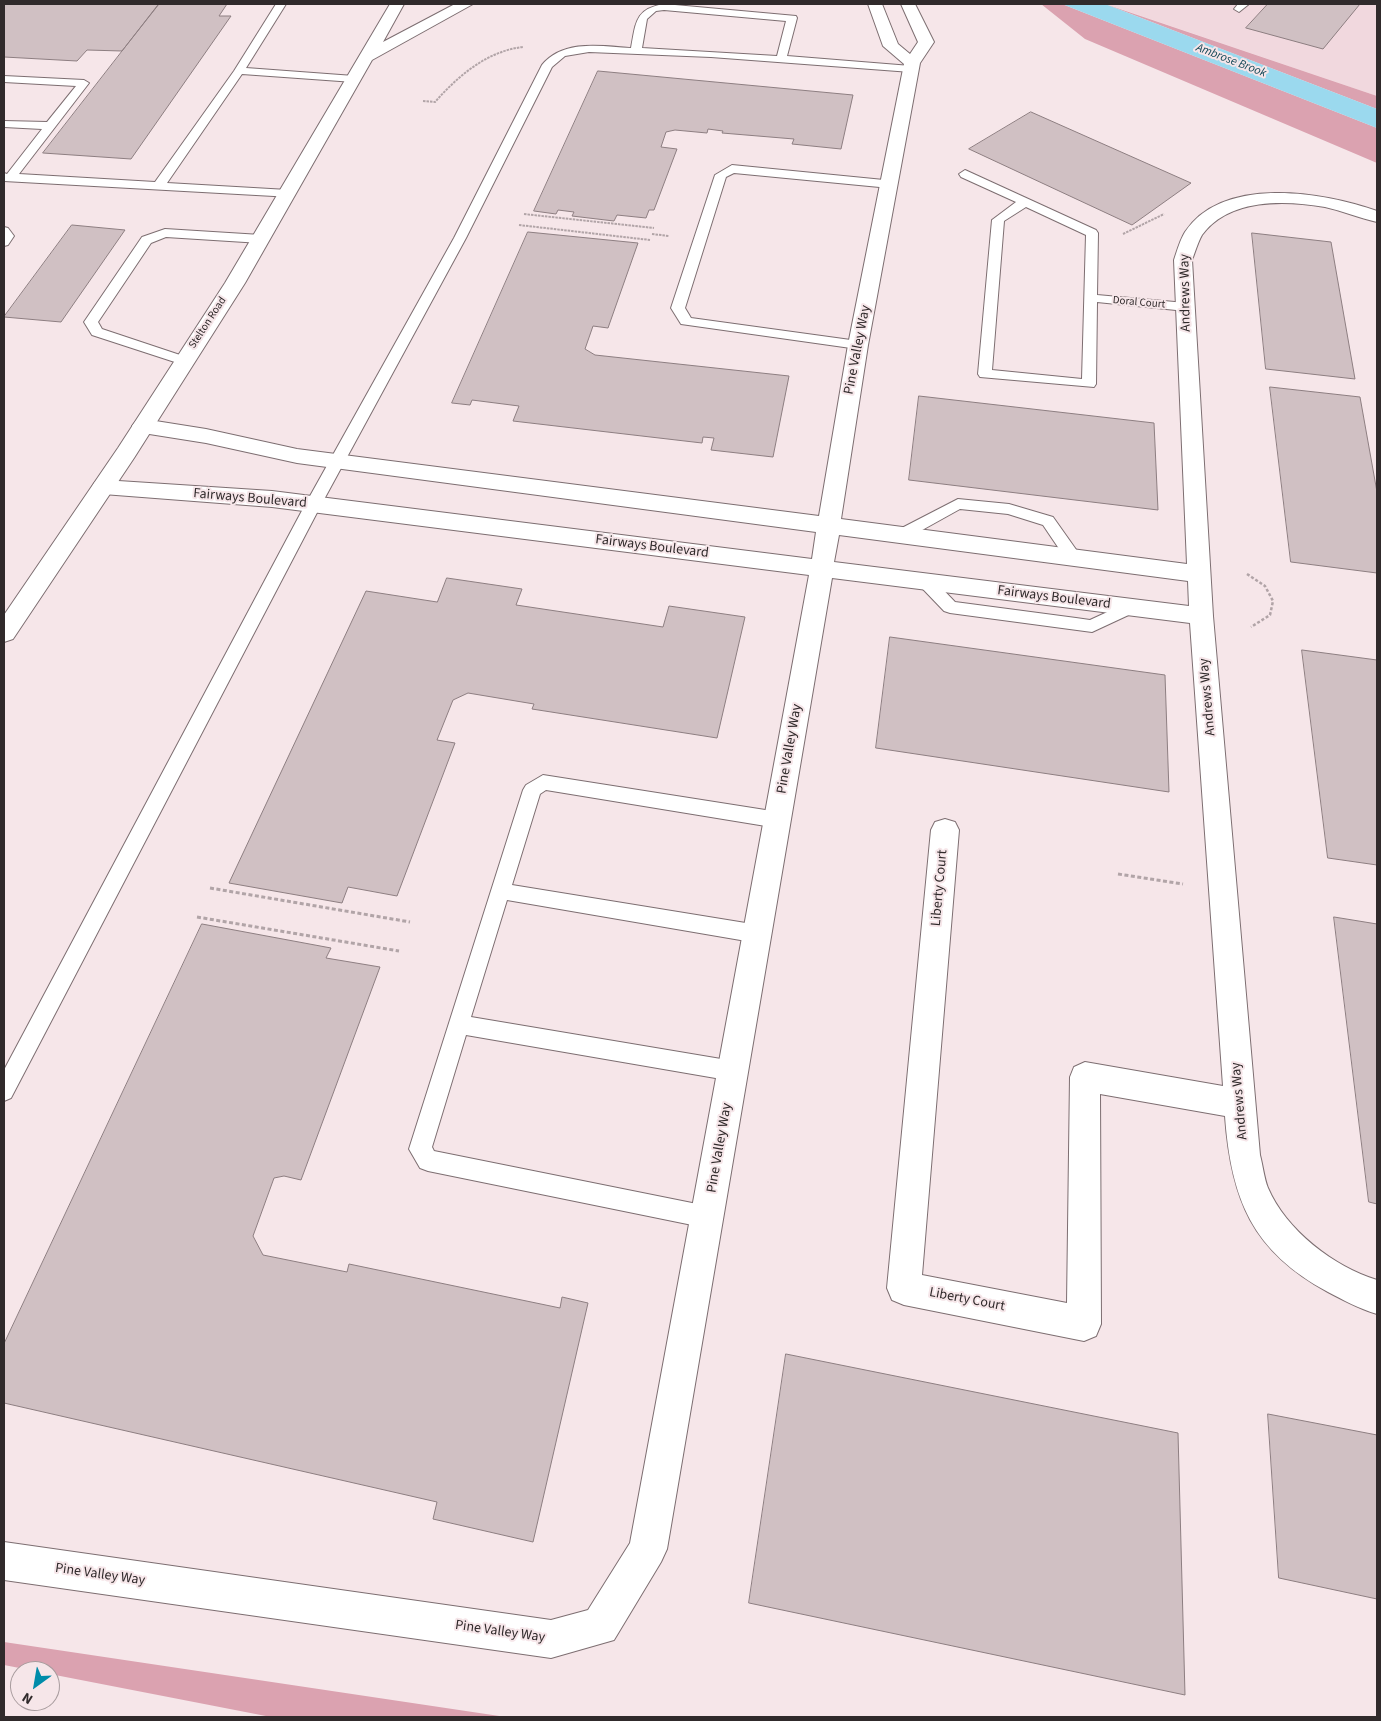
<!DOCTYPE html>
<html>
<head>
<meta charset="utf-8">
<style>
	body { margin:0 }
	#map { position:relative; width:1381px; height:1721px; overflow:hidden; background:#f6e6e9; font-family:"Source Sans 3",sans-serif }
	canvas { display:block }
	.frame { position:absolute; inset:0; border:5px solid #302a2b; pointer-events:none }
	.north { position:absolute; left:10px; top:1661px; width:50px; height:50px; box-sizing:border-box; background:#f6e6e9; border:1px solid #a79b9d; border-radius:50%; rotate:212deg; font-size:14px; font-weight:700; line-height:20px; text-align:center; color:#302a2b }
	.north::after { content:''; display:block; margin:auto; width:18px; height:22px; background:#008caa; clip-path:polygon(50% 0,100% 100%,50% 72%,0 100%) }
</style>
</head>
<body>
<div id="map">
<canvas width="1381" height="1721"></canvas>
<div class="frame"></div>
<div class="north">N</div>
</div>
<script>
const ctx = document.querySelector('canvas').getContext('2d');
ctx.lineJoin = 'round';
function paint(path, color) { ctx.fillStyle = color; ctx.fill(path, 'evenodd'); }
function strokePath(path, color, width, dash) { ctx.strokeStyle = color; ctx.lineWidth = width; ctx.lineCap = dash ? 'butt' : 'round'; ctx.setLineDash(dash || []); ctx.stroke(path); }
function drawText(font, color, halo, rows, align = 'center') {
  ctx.font = font + ' "Source Sans 3",sans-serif'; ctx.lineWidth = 4; ctx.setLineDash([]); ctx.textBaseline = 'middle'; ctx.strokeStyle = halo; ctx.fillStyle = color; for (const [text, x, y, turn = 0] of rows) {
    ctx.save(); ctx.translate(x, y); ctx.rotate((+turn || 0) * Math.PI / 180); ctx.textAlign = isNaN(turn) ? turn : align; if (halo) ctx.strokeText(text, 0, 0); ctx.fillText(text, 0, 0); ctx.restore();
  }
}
paint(new Path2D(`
	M1106,4H1377V96Z`), '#f1d8de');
paint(new Path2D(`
	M1041,4H1062L1377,128V163L1085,39Z
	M1105,4L1377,96V109Z
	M4,1642L506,1717H271L50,1674V1671H35L4,1665Z`), '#dba2b0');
paint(new Path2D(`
	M1062,4H1105L1377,109V128Z`), '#9bd9ee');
const building = new Path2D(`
	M4,4H159L122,51L87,50L77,61L4,57Z
	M159,4H227L219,16H231L131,159L43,153Z
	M1268,4H1360L1323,49L1246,28Z
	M598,71L853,95L841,149L792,144L794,139L722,133L723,131L708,129L707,133L675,130L666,132L661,147L677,149L654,210H649L646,218L617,215L614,221L572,216L574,212L558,210L556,214L534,211Z
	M1031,112L1191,183L1132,225L969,149Z
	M72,225L125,230L61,322L4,317Z
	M528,232L638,243L608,328L593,326L585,349L595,355L789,376L773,457L711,450L714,438L703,437L702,443L513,421L519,406L472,400L470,405L452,403Z
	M1252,233L1331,242L1355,379L1266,369Z
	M1270,387L1360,397L1377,492V573L1291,562Z
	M919,396L1154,423L1158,510L909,480Z
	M447,578L522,589L516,605L663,627L669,606L745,617L717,738L532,709L534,704L468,693L453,700L437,740L455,743L397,896L348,887L342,903L229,883L366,591L437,602Z
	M890,637L1165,675L1169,792L876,748Z
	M1302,650L1377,660V865L1328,858Z
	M1334,917L1377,924V1204L1369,1202Z
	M202,924L331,948L326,958L380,967L301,1180L284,1176L274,1178L253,1236L263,1255L347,1272L349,1264L560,1308L562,1297L588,1303L533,1542L433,1519L437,1502L4,1403V1344Z
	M786,1354L1178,1433L1185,1695L749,1603Z
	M1268,1414L1377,1435V1599L1279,1578Z`);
paint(building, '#d0c0c3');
strokePath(building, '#8d7e81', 1);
const lane = new Path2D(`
	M276,4H286L246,68L354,76L359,79L354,82L242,74L167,183L288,190L292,191L294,194L292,197L4,181V173L7,174L42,129L4,127V121L47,122L76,86L4,82V76L84,80L89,83L19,174L155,182L234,71Z
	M664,4L796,16L797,18L787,56L911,66L916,69L911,72L711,57L589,52L565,56L552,67L466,238L321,505L11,1098L4,1101V1070L305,505L454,238L542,65C563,39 602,46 631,48C636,22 635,9 664,4ZM664,10L786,21L777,56L642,48L647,19L656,11Z
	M1238,4H1249L1239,12L1234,9Z
	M732,165L894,181L896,184L890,188L734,173L726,177L685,308L691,318L858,341L865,345L863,348L858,349L681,324L671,308L715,175Z
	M965,170L1096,230L1098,233L1097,295L1186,303L1193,307L1186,311L1097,302L1096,384L1094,387L980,377L978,374L992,220L1016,202L961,177L959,174ZM1026,207L1086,235L1082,379L992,370L1004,221Z
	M4,227L8,228L14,236L8,245L4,246Z
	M165,229L261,235L267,239L261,243L166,237L151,243L98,322L102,329L189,358L191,361L189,364L184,365L92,335L84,322L142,237Z
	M958,499L1009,504L1053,517L1082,558L1080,562H1068L1043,525L1008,514L960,509L906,539H896L893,535L896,531Z
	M926,576L932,578L955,602L1076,618L1090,620L1129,602L1135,604L1137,608L1135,612L1092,632L950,613L944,611L920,586L918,582L920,578Z
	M543,775L778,812L784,815L787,820L784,825L778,828L546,790L540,794L512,885L758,925L765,928L768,934L765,940L758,943L507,900L471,1017L733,1061L740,1064L743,1071L740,1078L733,1081L466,1035L432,1147L434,1151L707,1206L715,1209L718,1217L715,1225L707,1228L428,1171L420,1168L409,1149L523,790L526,785Z`);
const street = new Path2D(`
	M868,4H882L898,44L910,54L918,42L901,4H915L934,42L920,63L868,345L841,519L1187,564L1174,260C1177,251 1180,240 1185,232C1223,175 1323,192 1377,211V222C1359,218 1343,211 1325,207C1285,200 1229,198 1202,235C1198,242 1195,252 1192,260L1213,616L1260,1155C1263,1166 1264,1178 1268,1188C1286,1230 1334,1267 1377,1280V1314C1360,1309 1343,1300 1328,1292C1252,1251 1231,1199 1225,1116L1100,1094L1101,1324L1096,1336L1084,1341L904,1305L892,1300L887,1288L931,830L935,822L945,819L955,822L959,830L922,1275L1067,1303L1070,1077L1074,1067L1085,1062L1223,1086L1190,623L832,578L667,1549L661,1562L614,1640L551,1658L4,1580V1542L551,1620L588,1610L630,1543L809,575L272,507L103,494L95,492L92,487L95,482L103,480L272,491L812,559L816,532L297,463L206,443L143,433L136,431L132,426L136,421L143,419L206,429L297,449L819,516L848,345L904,64L883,46ZM839,535L1188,581L1189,606L834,562Z`);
const secondary = new Path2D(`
	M390,4H404L383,42L455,4H473L372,60L245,283L134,458L13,639L4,642V615L118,448L225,283Z`);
strokePath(lane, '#7d6e71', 2);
strokePath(street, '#7d6e71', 2);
strokePath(secondary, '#7d6e71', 2);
strokePath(new Path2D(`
	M423,101L435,102C458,76 487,51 523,47
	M524,214L654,228
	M519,225L650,240
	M652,234L669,236
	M1123,234L1164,214`), '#b1a4a7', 2, [2.5, 1]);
strokePath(new Path2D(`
	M1247,574L1265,586L1273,601L1270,615L1251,627`), '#b1a4a7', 2.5, [3, 2]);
strokePath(new Path2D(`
	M1118,874L1183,884
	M210,888L410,922
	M197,917L399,951`), '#b1a4a7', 3, [4, 2.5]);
paint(lane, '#fff');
paint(street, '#fff');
paint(secondary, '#fff');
drawText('11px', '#302a2b', '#f6e6e9', [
	["Doral Court",1139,303,5],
	["Stelton Road",208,323,-57]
]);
drawText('italic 12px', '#144958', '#f6e6e9', [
	["Ambrose Brook",1231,61,21]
]);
drawText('14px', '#302a2b', '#f6e6e9', [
	["Andrews Way",1186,293,-91],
	["Pine Valley Way",858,350,-79],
	["Fairways Boulevard",250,499,5],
	["Fairways Boulevard",652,547,7],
	["Fairways Boulevard",1054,598,7],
	["Andrews Way",1208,697,-95],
	["Pine Valley Way",790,749,-80],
	["Liberty Court",940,888,-85],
	["Andrews Way",1240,1101,-95],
	["Pine Valley Way",720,1148,-80],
	["Liberty Court",967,1300,11],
	["Pine Valley Way",100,1575,8],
	["Pine Valley Way",500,1632,8]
]);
</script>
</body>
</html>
